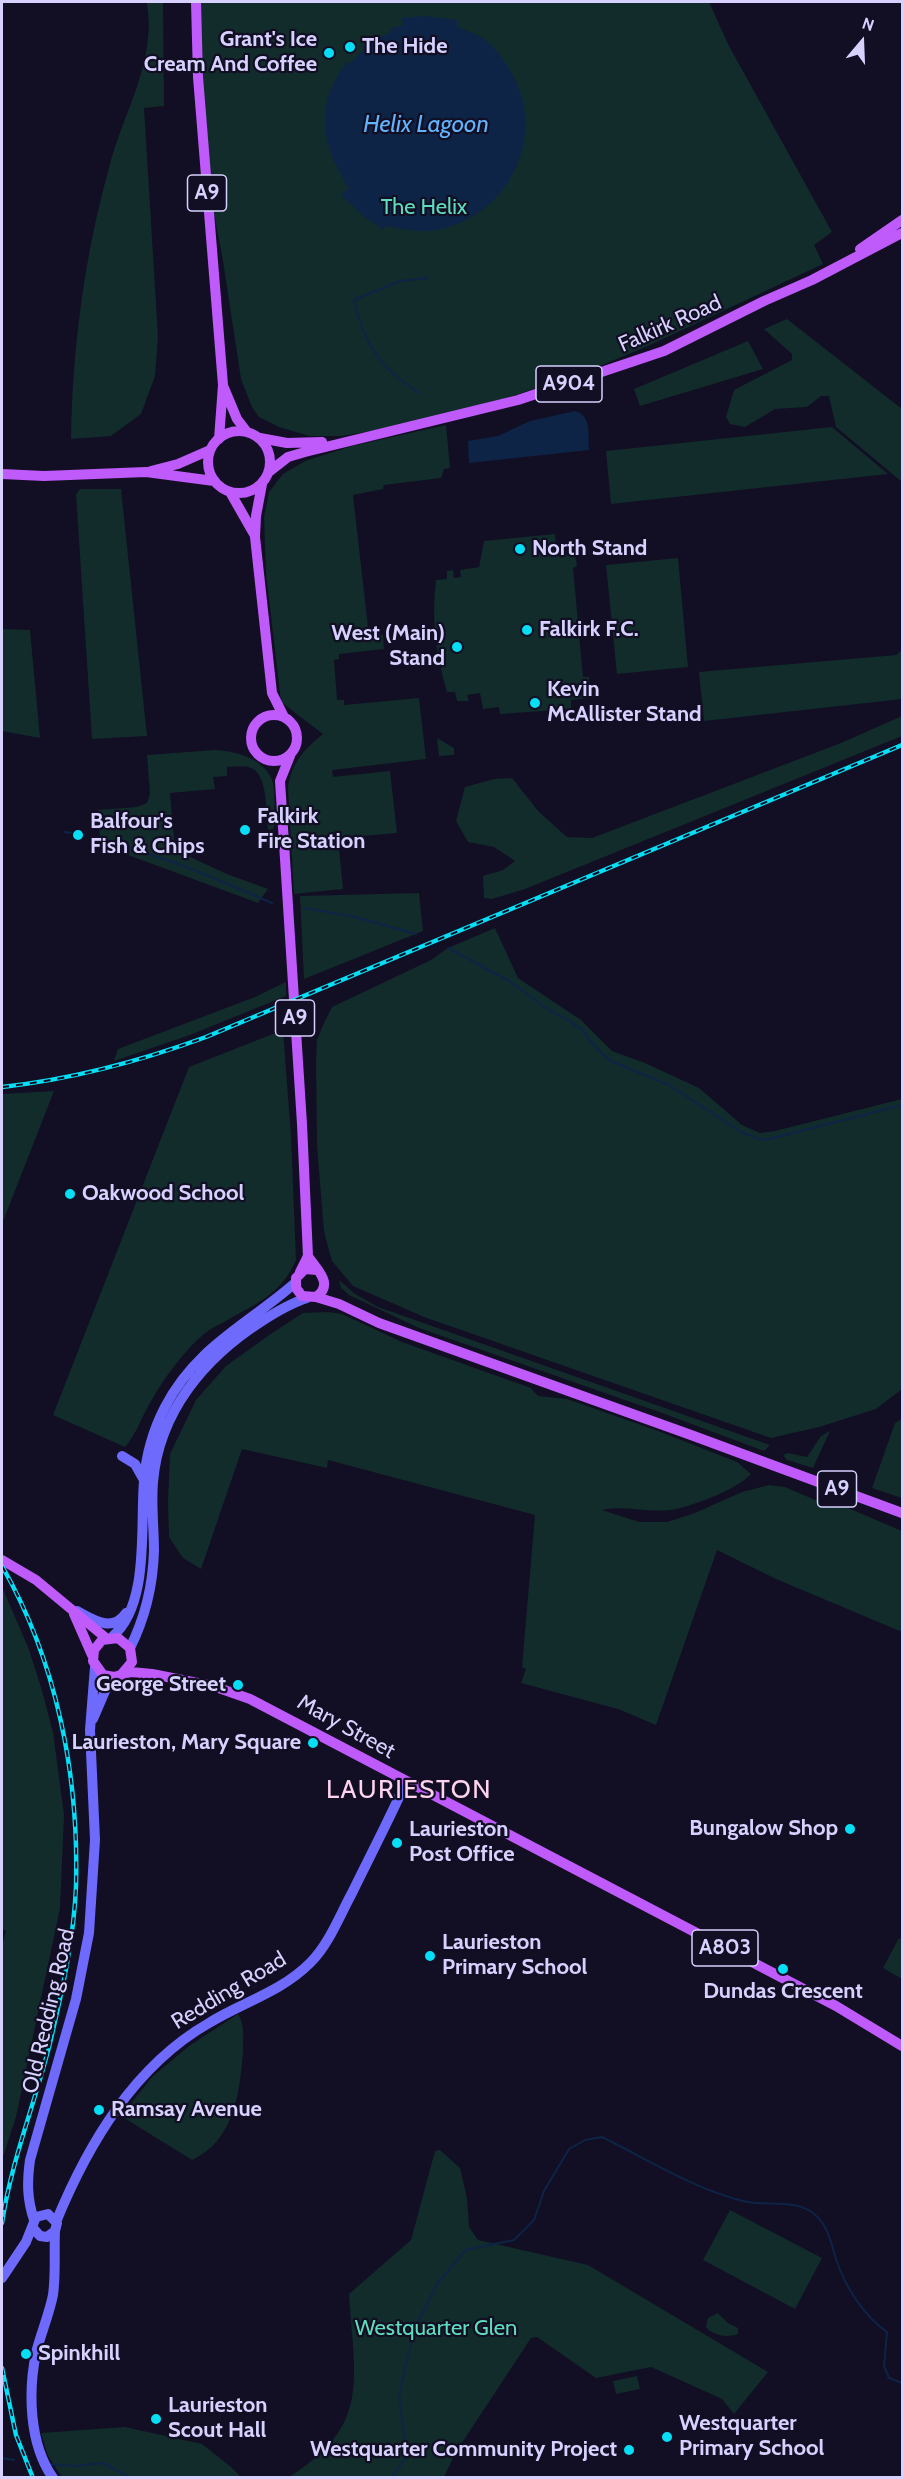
<!DOCTYPE html>
<html>
<head>
<meta charset="utf-8">
<style>
	body { margin:0 }
	#map { position:relative; width:904px; height:2479px; overflow:hidden; background:#120e23; font-family:Cabin,sans-serif }
	canvas { display:block }
	.frame { position:absolute; inset:0; border:3px solid #d6d1fe; pointer-events:none }
	.north { position:absolute; left:832px; top:12px; width:60px; height:60px; -webkit-text-stroke:4px #120e23; paint-order:stroke; rotate:19deg; font-size:16px; font-weight:700; line-height:24px; text-align:center; color:#d6d1fe }
	.north::after { content:''; display:block; margin:auto; width:21px; height:27px; background:#d6d1fe; clip-path:polygon(50% 0,100% 100%,50% 72%,0 100%) }
</style>
</head>
<body>
<div id="map">
<canvas width="904" height="2479"></canvas>
<div class="frame"></div>
<div class="north">N</div>
</div>
<script>
const ctx = document.querySelector('canvas').getContext('2d');
ctx.lineJoin = 'round';
function paint(path, color) { ctx.fillStyle = color; ctx.fill(path, 'evenodd'); }
function strokePath(path, color, width, dash) { ctx.strokeStyle = color; ctx.lineWidth = width; ctx.lineCap = dash ? 'butt' : 'round'; ctx.setLineDash(dash || []); ctx.stroke(path); }
function drawText(font, color, halo, rows, align = 'center') {
  ctx.font = font + ' Cabin,sans-serif'; ctx.lineWidth = 4.5; ctx.setLineDash([]); ctx.textBaseline = 'middle'; ctx.strokeStyle = halo; ctx.fillStyle = color; for (const [text, x, y, turn = 0] of rows) {
    ctx.save(); ctx.translate(x, y); ctx.rotate((+turn || 0) * Math.PI / 180); ctx.textAlign = isNaN(turn) ? turn : align; if (halo) ctx.strokeText(text, 0, 0); ctx.fillText(text, 0, 0); ctx.restore();
  }
}
paint(new Path2D(`
	M147,2H163L164,106L144,108L158,336L155,376L141,414L111,436L71,439C72,347 85,253 110,164C121,122 144,82 148,38C150,26 148,13 147,2Z
	M196,2H709L729,46L832,232L814,245L823,264L648,346L602,365L446,419L341,436H309L279,427L259,417L252,407L241,379L223,261L205,166Z
	M787,319L902,409V482L836,427L829,396H821L807,407L775,409L745,427L730,424L726,417L734,390L792,360V354L764,329Z
	M748,341L763,369L640,406L634,389Z
	M446,425L450,468L444,469L441,478L384,485L383,489L353,495L369,636L383,635L384,649L339,654V659L334,660L337,700H344V705L419,698L426,759L332,770L333,777L390,771L397,833L338,838L343,889L294,894L288,788C291,764 304,749 323,734L281,702L266,573L264,517L269,492L283,474L305,461L352,446Z
	M832,427L888,474L611,504L606,451Z
	M80,489H121L147,736L92,739L76,494Z
	M555,534L557,556L575,554L577,566L573,568L583,677H589L591,698L571,700V709L500,714L499,707L483,709L480,693L467,695L469,701H457L455,692H447C436,655 431,618 436,580L447,579V571L453,570L454,578L461,577L460,570L479,567L484,541Z
	M678,558L688,667L617,674L606,565Z
	M2,629L30,630L40,738L2,731Z
	M902,650V699L704,721L699,672L896,655Z
	M902,716V736L525,889L492,899L484,898L483,876L503,870L515,861L494,847L468,842L456,821L465,787L494,779L512,778L539,812L567,837L592,838L841,743Z
	M437,738L454,748V755L439,756Z
	M215,750C235,751 264,758 272,780C276,792 274,810 275,823L273,829L268,830C266,814 268,774 251,768C244,765 235,767 227,767V776L213,777L215,789L170,793L175,850L227,874L268,889L258,903L101,845L97,810L137,807L147,803L150,794L147,755Z
	M419,893L423,931L304,979L300,896Z
	M495,928L518,978L581,1020L612,1051L645,1063L699,1088L742,1125L760,1133L775,1131L902,1099V1389L876,1409L819,1427L771,1438L424,1317L353,1286L332,1261L324,1232L317,1145L316,1061L317,1040L323,1025L332,1007L431,960L448,948Z
	M286,982V996L190,1035L114,1061L118,1049L255,997Z
	M283,1030L291,1136L296,1260C281,1295 255,1304 224,1322C218,1325 210,1329 204,1334C183,1352 164,1378 150,1403C141,1418 137,1433 125,1447L53,1415L189,1067Z
	M54,1091L2,1224V1094Z
	M339,1280L355,1294L378,1307L770,1445L764,1451L662,1413L419,1328L349,1295L341,1288Z
	M328,1312L342,1314L402,1342L531,1388L538,1396L567,1399L658,1431L737,1462L751,1474C738,1489 691,1507 671,1510C649,1513 622,1505 602,1510L639,1522H667L695,1513L742,1492L769,1485L785,1487L820,1502L841,1505L902,1531V1632L776,1579L717,1550L656,1725L618,1709L521,1683L526,1669L522,1667L535,1515L328,1460L327,1468L242,1449L201,1569L183,1558L169,1537L168,1502L170,1454L196,1400L226,1366L272,1333L303,1313Z
	M902,1419V1498L872,1488L895,1423Z
	M830,1431L813,1468L787,1460L783,1455L788,1453L807,1457L821,1436Z
	M2,1587L28,1647L41,1687L53,1732L64,1815L60,1908L16,2117L2,2160V1945L6,1931L2,1929Z
	M899,1938L902,1940V1979L883,1968Z
	M238,2014C245,2024 243,2040 243,2051C240,2092 234,2141 192,2160L121,2116L152,2077L189,2046Z
	M440,2150L460,2168L467,2198L469,2227L478,2240L588,2265L768,2372L734,2414L722,2399L651,2367L596,2378L537,2337L531,2338L456,2452L444,2477H289C372,2425 354,2379 349,2294L411,2240L435,2151Z
	M730,2210L822,2258L795,2309L703,2260Z
	M718,2313L728,2323L738,2328V2334C728,2338 713,2336 706,2327L708,2318Z
	M637,2376L640,2389L616,2394L613,2381Z
	M125,2427L202,2444L231,2467L241,2477H62L48,2456L41,2433Z`), '#112c2b');
paint(new Path2D(`
	M425,16L457,20V27C465,30 474,33 482,38C494,45 504,60 511,72C547,133 512,210 445,228C425,234 405,230 386,226L384,230L362,215L341,195L349,188C321,145 314,105 347,62L350,64L364,49L362,46L391,32L390,29L403,25L402,18Z
	M575,411C592,415 588,436 589,450L469,463L468,441L498,436L530,421Z`), '#0e2447');
strokePath(new Path2D(`
	M419,393C379,367 365,346 354,300L400,281L428,278
	M64,832L73,833
	M102,838L192,869L272,903
	M304,908L355,917L416,934
	M448,948L509,981L546,1008L569,1021L581,1029L598,1050L611,1061L669,1085L743,1133L762,1140L769,1139L902,1105
	M2,2458L14,2460
	M49,2464L76,2466L103,2463L131,2478
	M391,2478L407,2456L399,2396L414,2330L436,2286L465,2250L514,2240L534,2220L544,2191L569,2149L585,2140L602,2137C647,2159 694,2189 743,2201C766,2207 795,2198 814,2214C829,2226 831,2244 837,2262C846,2288 865,2317 887,2332L884,2366L889,2378L902,2383`), '#0e2447', 2);
strokePath(new Path2D(`
	M122,1456L135,1464L144,1480
	M77,1611C94,1620 112,1633 126,1613
	M112,1637C150,1605 140,1527 144,1481C146,1455 153,1430 165,1407C196,1347 247,1325 295,1283
	M130,1648C145,1618 153,1584 154,1551C154,1528 151,1505 153,1482C159,1412 204,1358 262,1321C276,1312 291,1303 307,1298
	M93,1719L105,1691L114,1677
	M34,2220C27,2199 27,2182 30,2160L76,1999L89,1933L95,1840L90,1730L95,1667
	M56,2222C88,2144 134,2066 209,2023C243,2002 281,1992 310,1963C329,1944 339,1917 352,1893C370,1856 389,1820 406,1782
	M2,2278L26,2242L36,2217L48,2214L57,2223L55,2231L47,2237L40,2236L33,2228
	M53,2478C29,2444 28,2392 36,2353C41,2333 49,2315 53,2295C56,2274 54,2253 55,2231`), '#6e6afc', 10);
strokePath(new Path2D(`
	M196,2L198,77L223,385L219,439
	M860,249L902,220
	M224,388L237,419L247,432
	M208 462a31 31 0 1 1 62 0a31 31 0 1 1-62 0Z
	M260,438L287,443L322,442
	M151,471L178,464L210,450
	M270,471L288,457L305,452L518,400L664,351L764,301L812,280L902,233
	M2,474L44,476L146,472L214,481
	M262,484L256,516L255,537L272,693L284,717
	M230,492L254,534
	M251 738a23 23 0 1 1 46 0a23 23 0 1 1-46 0Z
	M290,756L280,781L302,1124L308,1256L300,1272
	M308,1256C316,1269 335,1284 316,1297L302,1296L296,1288V1278L305,1269L317,1270
	M316,1297L339,1304L379,1323L691,1435L902,1513
	M2,1560L36,1580L106,1638
	M74,1614L92,1655
	M121,1675L132,1662L130,1648L118,1638L102,1640L94,1650L93,1661L103,1675L114,1677L131,1672L152,1674L213,1686L250,1699L836,2006L902,2046`), '#bf5afb', 10);
const rail = new Path2D(`
	M2,1087C73,1079 138,1062 206,1037L902,745
	M2,1566C57,1662 79,1776 76,1886C74,1938 62,1992 50,2043C35,2103 11,2162 2,2223
	M2,2368L16,2435L33,2478`);
strokePath(rail, '#05def5', 4.5);
strokePath(rail, '#120e23', 2, [7]);
for (const [x, y, r, color] of [
	[350,47,6,"#05def5"],
	[329,53,6,"#05def5"],
	[520,549,6,"#05def5"],
	[527,630,6,"#05def5"],
	[457,647,6,"#05def5"],
	[535,703,6,"#05def5"],
	[245,830,6,"#05def5"],
	[78,835,6,"#05def5"],
	[70,1194,6,"#05def5"],
	[238,1685,6,"#05def5"],
	[313,1743,6,"#05def5"],
	[850,1829,6,"#05def5"],
	[397,1843,6,"#05def5"],
	[430,1956,6,"#05def5"],
	[783,1969,6,"#05def5"],
	[99,2110,6,"#05def5"],
	[26,2354,6,"#05def5"],
	[156,2419,6,"#05def5"],
	[667,2437,6,"#05def5"],
	[629,2450,6,"#05def5"]
]) { const dot = new Path2D(); dot.arc(x, y, r, 0, 2 * Math.PI); ctx.fillStyle = color; ctx.fill(dot); strokePath(dot, '#120e23', 2); }
for (const [x, y, w] of [
	[207,193,39],
	[569,384,66],
	[295,1018,39],
	[837,1489,39],
	[725,1948,66]
]) { const box = new Path2D(); box.roundRect(x - w / 2, y - 18, w, 36, 4.5); ctx.fillStyle = '#120e23'; ctx.fill(box); strokePath(box, '#d6d1fe', 1.5); }
drawText('bold 21px', '#d6d1fe', null, [
	["A9",207,193],
	["A904",569,384],
	["A9",295,1018],
	["A9",837,1489],
	["A803",725,1948]
]);
drawText('bold 22px', '#d6d1fe', '#120e23', [
	["Grant's Ice",317,40,"right"],
	["Cream And Coffee",317,65,"right"],
	["The Hide",362,47],
	["North Stand",532,549],
	["Falkirk F.C.",539,630],
	["West (Main)",445,634,"right"],
	["Stand",445,659,"right"],
	["Kevin",547,690],
	["McAllister Stand",547,715],
	["Falkirk",257,817],
	["Fire Station",257,842],
	["Balfour's",90,822],
	["Fish & Chips",90,847],
	["Oakwood School",82,1194],
	["George Street",226,1685,"right"],
	["Laurieston, Mary Square",301,1743,"right"],
	["Bungalow Shop",838,1829,"right"],
	["Laurieston",409,1830],
	["Post Office",409,1855],
	["Laurieston",442,1943],
	["Primary School",442,1968],
	["Dundas Crescent",783,1992,"center"],
	["Ramsay Avenue",111,2110],
	["Spinkhill",38,2354],
	["Laurieston",168,2406],
	["Scout Hall",168,2431],
	["Westquarter",679,2424],
	["Primary School",679,2449],
	["Westquarter Community Project",617,2450,"right"]
], 'left');
drawText('22px', '#5eddbd', '#120e23', [
	["The Helix",424,208],
	["Westquarter Glen",436,2329]
]);
drawText('22px', '#d6d1fe', '#120e23', [
	["Falkirk Road",670,324,-24],
	["Mary Street",346,1727,29],
	["Redding Road",229,1991,-31],
	["Old Redding Road",49,2011,-77]
]);
drawText('italic 24px', '#61b4fc', '#120e23', [
	["Helix Lagoon",426,125]
]);
ctx.letterSpacing = '1.5px';
drawText('26px', '#fed3ee', '#120e23', [
	["LAURIESTON",409,1790]
]);
ctx.letterSpacing = '0px';
</script>
</body>
</html>
